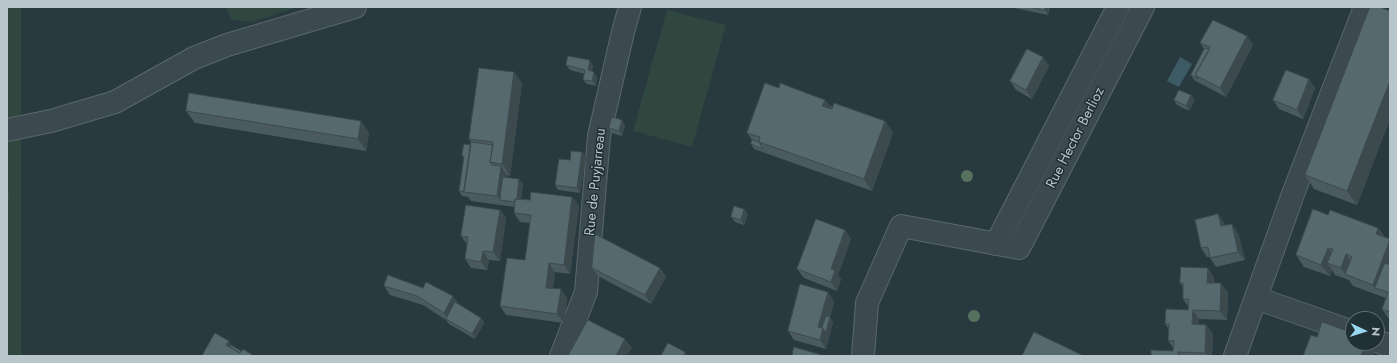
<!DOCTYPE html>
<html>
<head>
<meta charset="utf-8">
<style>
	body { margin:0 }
	#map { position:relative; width:1397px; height:363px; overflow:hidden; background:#283a3f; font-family:Jost,sans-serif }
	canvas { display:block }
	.frame { position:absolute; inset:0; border:8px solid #b8c5ca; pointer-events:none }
	.north { position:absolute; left:1345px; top:311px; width:40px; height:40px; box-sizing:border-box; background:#213034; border:1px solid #5d6c70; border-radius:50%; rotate:94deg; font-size:11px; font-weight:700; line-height:16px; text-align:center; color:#b8c5ca }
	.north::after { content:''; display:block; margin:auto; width:14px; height:18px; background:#97d8f0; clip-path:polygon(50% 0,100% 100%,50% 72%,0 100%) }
</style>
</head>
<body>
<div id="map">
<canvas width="1397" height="363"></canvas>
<div class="frame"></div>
<div class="north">N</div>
</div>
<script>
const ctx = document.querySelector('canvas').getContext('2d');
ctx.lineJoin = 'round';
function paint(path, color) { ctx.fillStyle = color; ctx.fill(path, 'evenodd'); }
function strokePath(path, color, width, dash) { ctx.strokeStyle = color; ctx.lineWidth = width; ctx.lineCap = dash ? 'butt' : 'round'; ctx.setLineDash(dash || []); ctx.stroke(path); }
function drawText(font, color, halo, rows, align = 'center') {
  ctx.font = font + ' Jost,sans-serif'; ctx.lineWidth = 3; ctx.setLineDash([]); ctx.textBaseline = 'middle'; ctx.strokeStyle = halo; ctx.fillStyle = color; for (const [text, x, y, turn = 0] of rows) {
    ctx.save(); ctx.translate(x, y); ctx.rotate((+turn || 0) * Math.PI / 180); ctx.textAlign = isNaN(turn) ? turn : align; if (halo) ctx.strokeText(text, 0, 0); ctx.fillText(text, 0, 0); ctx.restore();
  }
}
paint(new Path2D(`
	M7,7H21V356H7Z
	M225,7H298L251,22L232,20Z
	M667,10L726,25L692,147L633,131Z`), '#30473f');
paint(new Path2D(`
	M1180,57L1192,64L1179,87L1167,81Z`), '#3d5b65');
const minor = new Path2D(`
	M7,130L51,121L115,102L194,58L227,45L355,7
	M996,244L1118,7
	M1256,298L1353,332
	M1377,341L1390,346
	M561,356L586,292L599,136L623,32L630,7
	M863,356L867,303L901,226L1019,248L1143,7
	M1235,356L1293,194L1365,7`);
strokePath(minor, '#5a686d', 24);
strokePath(minor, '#3c4a4f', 22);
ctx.fillStyle = '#57715f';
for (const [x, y] of [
	[967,176],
	[974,316]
]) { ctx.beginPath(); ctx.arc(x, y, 6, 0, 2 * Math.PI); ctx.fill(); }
paint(new Path2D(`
	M1010,7H1050L1048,15Z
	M1390,11V119L1357,205L1314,189L1305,175Z
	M1200,43L1253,45L1226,97L1194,80L1191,75L1204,49Z
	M1043,57L1049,66L1032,99L1016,90L1010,81Z
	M566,65H593L592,71L597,77L596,86L587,84L583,80L585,74L570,70Z
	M514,72L522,83L510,176L507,175V178L523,184L521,199L530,200L572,197L579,206L570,274L555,272L553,288L567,298L564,323L506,315L500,306L525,260L530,223L520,222L514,213L515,207L471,201L468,197L462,196L459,191L464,158L462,156L471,145V142L469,139Z
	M779,88L825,100L830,106L885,121L893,133L872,191L754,149L751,144L752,140L747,133Z
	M1315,88L1303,119L1279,109L1273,100Z
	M1191,95L1195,100L1189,111L1177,105L1174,100Z
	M186,111L361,121L369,133L366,151L195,123Z
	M622,120L625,125L622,136L612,133L609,128Z
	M582,152L586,157L580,193L558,190L555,185L570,160Z
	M744,209L748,214L744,225L735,222L731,217Z
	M500,210L506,218L500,261L489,260L487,270L471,268L465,259L467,244L461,236Z
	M1218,214L1224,223L1225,225L1238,233L1245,260L1216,267L1210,258V257H1207L1201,248Z
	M1328,215L1378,228L1385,237L1390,239V318H1388L1382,309L1386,298L1353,286L1349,280L1335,275L1332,270L1330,276L1304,267L1296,255Z
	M845,230L851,239L838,275L841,279L837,291L804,278L797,269Z
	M592,268H660L666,277L651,304L598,276Z
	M1214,277V283L1228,292L1227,320L1199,319V324L1206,325L1213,334L1212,356H1151L1173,351V348L1168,340V328L1165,324L1188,310V306L1183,299V287L1180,283Z
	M384,286L459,304L481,318L484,323L475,339L449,324L446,320L423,305L390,295Z
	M834,301L830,318L833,322L826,349L794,340L788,331Z`), '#4a5a5f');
paint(new Path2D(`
	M1045,7H1047L1049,10L1048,15L1045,10Z
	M1247,36L1253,45L1226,97L1220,88Z
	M1043,57L1049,66L1032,99L1026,90Z
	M590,60L593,65L591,75L588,70Z
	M514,72L522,83L510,176L502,164Z
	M594,72L597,77L596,86L592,81Z
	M1309,79L1315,88L1303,119L1297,110Z
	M1390,81V119L1357,205L1347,191Z
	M1191,95L1195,100L1189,111L1186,106Z
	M825,100L833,111L822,106Z
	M622,120L625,125L622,136L619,131Z
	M361,121L369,133L366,151L358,139Z
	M885,121L893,133L872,191L864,179Z
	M582,152L586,157L580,193L577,188Z
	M501,166L507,175L504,201L500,200L497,196Z
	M519,179L523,184L520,208L516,203Z
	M7,191L10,195L7,210Z
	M572,197L579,206L570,274L564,265Z
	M744,209L748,214L744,225L741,220Z
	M500,210L506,218L500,261L493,252Z
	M1218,214L1224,223L1227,235L1221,226Z
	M1232,224L1238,233L1245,260L1238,252Z
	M1378,228L1386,240L1376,234Z
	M845,230L851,239L838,275L841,279L837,291L831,282V269Z
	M1390,241V274L1375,288L1373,285Z
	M1328,248L1336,259L1327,263L1332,270L1330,276L1321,265Z
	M483,251L489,260L487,270L481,262Z
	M1346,254L1354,266L1345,274L1349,280L1341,268Z
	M549,263L555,272L552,296L546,288Z
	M660,268L666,277L651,304L645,295Z
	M1208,268L1214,277L1213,291L1207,283Z
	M1221,283L1228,292L1227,320L1220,311Z
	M561,289L567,298L564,323L557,314Z
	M828,292L834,301L830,318L833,322L826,349L820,340L818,327Z
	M453,296L460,305L449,321L444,313Z
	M1193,310L1199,319L1198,333L1192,324Z
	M481,318L484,323L475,339L472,334Z
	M1206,325L1213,334L1212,356H1208L1205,353Z
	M625,339L632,348L627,356H616Z
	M229,341L235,350L226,345Z
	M1366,343H1370L1376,350L1373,356H1361Z
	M685,352L688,356H683Z
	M1178,352L1181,356H1178Z`), '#3c4a4e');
const building = new Path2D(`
	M1031,7H1045V10Z
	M1370,7H1380L1390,11V81L1347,191L1305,175Z
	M1213,20L1247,36L1220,88L1195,75L1210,47L1200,43Z
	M1205,48L1209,50L1195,75L1198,79L1191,75Z
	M1027,49L1043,57L1026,90L1010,81Z
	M568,56L590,60L588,70L594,72L592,81L583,80L585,70L566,65Z
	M479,68L514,72L502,164L490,162L493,142L469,139Z
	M1286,70L1309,79L1297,110L1273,100Z
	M765,83L779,88L780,83L825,100L822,106L832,109L834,103L885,121L864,179L759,142L760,137L747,133Z
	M1179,90L1191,95L1186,106L1174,100Z
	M189,93L361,121L358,139L186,111Z
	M612,117L622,120L619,131L609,128Z
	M752,140L759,142L763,149L751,144Z
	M471,142L493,145L490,162L492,165L501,166L497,196L464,192Z
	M464,144L471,145L464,192L459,191L464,156H462Z
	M571,151L582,152L577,188L555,185L559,159L570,160Z
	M503,177L519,179L517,199H515V202L500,200Z
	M531,192L572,197L564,265L549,263L546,288L561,289L557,314L500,306L507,258L525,260L531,215L514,213L515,199L530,200Z
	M466,205L500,210L493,252L483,251L481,262L465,259L468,237L461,236Z
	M734,206L744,209L741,220L731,217Z
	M1313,209L1328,215L1330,210L1378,228L1376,234L1390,239L1373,285L1345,274L1352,257L1346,254L1341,268L1327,263L1333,249L1328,248L1321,265L1296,255Z
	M1218,214L1221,226L1232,224L1238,252L1210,258L1208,247L1201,248L1195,220Z
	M816,219L845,230L831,269L835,270L831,282L797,269Z
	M595,234L660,268L645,295L592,268Z
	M1385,263L1390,265V312L1382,309L1388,292L1375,288Z
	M1181,267L1208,268L1207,283H1221L1220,311L1193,310L1192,324L1206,325L1205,353L1178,352V356H1151V350L1173,351L1174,341L1168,340L1169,324H1165L1166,309L1188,310L1189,299H1183V283H1180Z
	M388,275L423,288L426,282L453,296L444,313L417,296L384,286Z
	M800,284L828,292L818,327L823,328L820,340L788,331Z
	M455,302L481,318L472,334L446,319Z
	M826,316L830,317L826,332L822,328Z
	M588,320L625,339L616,356H568Z
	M1322,322L1353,333V343H1366L1361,356H1303L1311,335L1317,337Z
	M1034,332L1084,356H1022Z
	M215,333L229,341L226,345L240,353L243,349L254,356H202Z
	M668,343L685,352L683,356H661Z
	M231,345L241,351L240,353L230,347Z
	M794,347L825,356H792Z`);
paint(building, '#56696f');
strokePath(building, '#3c4a4e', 1);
drawText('14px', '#b8c5ca', '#213034', [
	["Rue Hector Berlioz",1076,138,-63],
	["Rue de Puyjarreau",596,182,-84]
]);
</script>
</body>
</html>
